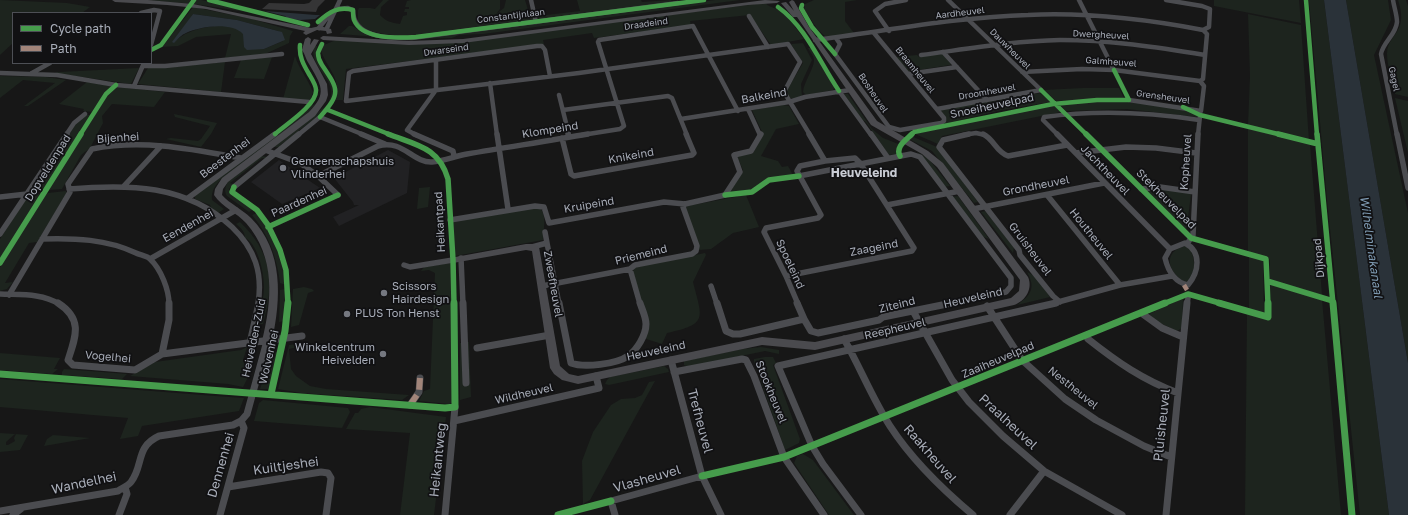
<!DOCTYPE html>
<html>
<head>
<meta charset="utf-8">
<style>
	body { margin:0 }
	#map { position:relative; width:1408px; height:515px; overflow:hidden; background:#171717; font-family:"Golos Text",sans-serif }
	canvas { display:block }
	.legend { position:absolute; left:12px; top:12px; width:140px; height:52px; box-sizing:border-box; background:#111113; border:1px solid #4d4f55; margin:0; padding:5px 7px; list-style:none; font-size:12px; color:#a8adb8 }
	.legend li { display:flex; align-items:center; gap:8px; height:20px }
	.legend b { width:20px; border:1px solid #4d4f55 }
</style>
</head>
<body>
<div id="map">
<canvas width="1408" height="515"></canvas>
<ul class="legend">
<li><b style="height:5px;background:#469c4c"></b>Cycle path</li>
<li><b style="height:5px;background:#a18479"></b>Path</li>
</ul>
</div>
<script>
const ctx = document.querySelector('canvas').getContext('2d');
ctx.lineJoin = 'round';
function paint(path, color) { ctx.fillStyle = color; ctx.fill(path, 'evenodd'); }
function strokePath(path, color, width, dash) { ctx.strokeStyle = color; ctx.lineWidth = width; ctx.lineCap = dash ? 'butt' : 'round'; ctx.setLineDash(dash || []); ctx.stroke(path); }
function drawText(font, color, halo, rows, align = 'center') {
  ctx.font = font + ' "Golos Text",sans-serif'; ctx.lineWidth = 3.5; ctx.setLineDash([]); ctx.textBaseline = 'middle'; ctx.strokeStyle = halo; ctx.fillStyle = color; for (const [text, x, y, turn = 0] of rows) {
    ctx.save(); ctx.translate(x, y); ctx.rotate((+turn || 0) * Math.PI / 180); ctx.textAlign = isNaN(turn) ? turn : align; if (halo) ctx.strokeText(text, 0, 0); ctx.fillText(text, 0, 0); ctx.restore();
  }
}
paint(new Path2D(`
	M388,150L410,162L407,193L339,226L333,217L359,205H354L353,202L334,178Z
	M279,160L320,188L282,204L251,182Z`), '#212123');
paint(new Path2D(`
	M0,0L67,3L90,7L82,13H13V43L0,55Z
	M146,0H201L223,4L252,13L195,4Z
	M383,0H389L381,7L380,15C385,21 392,23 400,24L403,16L407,15V12H404L405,9H409V7H405L407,1L411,0H500V9L496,14L504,8L506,0H525L529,13H532L534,21L406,37L371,32L365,29L358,22V10L359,8H370L375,9Z
	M577,0H641L642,2L671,0L672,2L539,20L538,16L580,11Z
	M715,0H740L483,34L459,35L452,38L405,39Z
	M814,0H857L845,2V21L854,33L826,37L818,30L804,9L805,4Z
	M1214,0H1299L1301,23L1214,6Z
	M1309,0H1324L1389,515H1360L1327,200Z
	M1346,0H1388L1391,20L1374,55L1408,213V363Z
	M1398,0H1406L1408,6V97L1395,94C1392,81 1387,66 1387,53C1387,43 1395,36 1399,28C1403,19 1401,9 1398,0Z
	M765,3L769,6L784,12L804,39L771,45L750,15L690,21L691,25L594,38L592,33L543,40L544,44L346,69L343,100H336C341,75 327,70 320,48L324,45L336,40L439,43Z
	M193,7L252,19L293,31L290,36L289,43L265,54L225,58L231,34L196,37L178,46L160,47L166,42ZM193,14L237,20L278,31L283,41L264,49C256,43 247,36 239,30C225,20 187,29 177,40Z
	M1248,14L1301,25L1309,141L1248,125L1250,76Z
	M349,26H352L368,34L390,38L340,34Z
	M803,43L812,60L801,84L802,96L794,99L790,98L786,92L803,63L791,44Z
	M314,46H317C311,67 343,79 332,101H329C340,81 308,68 314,46Z
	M808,48H811L819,60L821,66L835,87L833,90L806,95L803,92C804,81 814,69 814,60C814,56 810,52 808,48Z
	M944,53V56L951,64L950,65L912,71H907L896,57L917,55L919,57Z
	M295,56C299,69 308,79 313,92L310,101L283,99Z
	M272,57L264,79L234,78L241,60Z
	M225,62L221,92L138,84L148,68L176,67Z
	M139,68L131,84L54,73L59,72Z
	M0,76L46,77L66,80L28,106H24L55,83L23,80L0,98Z
	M87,82L111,86L105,93L92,112L83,111L84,109L59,104Z
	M117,87L165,92L154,107L112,104L102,116L103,123L90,148L81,155L62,189L48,190L108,94Z
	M1083,88H1119L1124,98L1056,101L1044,90Z
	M1040,93L1051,102L1002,110L940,125L946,121L940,110L944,109Z
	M843,94H848L872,129L883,138L901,145L897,148V154L889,155L866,122L859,118Z
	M1395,98L1408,101V153Z
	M1096,101L1131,102L1197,111V117L1127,109L1066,111L1059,104Z
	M316,104L305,116L221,179C215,186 211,191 212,200L224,209L218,213L211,208L210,205L195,199V195L276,134L280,129L313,105Z
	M327,105H329L321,114L297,132L290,139L280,145V147H273Z
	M783,105L789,106L799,124L776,129L761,156L778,161L782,167L788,166L793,175L767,179L751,190L729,194L743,170L737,156L753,153L763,134L752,110Z
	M1053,105L1061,112L942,136L938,144L915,134L958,125L1005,113Z
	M174,114L217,123L211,134L201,147L166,139L171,138L198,141L201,139L210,126L175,117Z
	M86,115H91L44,190L32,192L31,191L74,124Z
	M1248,128L1310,144L1322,295L1270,280V260L1268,258L1248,252Z
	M911,136L937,147L978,202L974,203L932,151L909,139Z
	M917,152L928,158L950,186L944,187Z
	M261,156L268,157L266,159L262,158L230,183L233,184L229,189L231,193L253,209L249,212L227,196C224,192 225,187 228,182Z
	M430,187L428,207L417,209L419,188Z
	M1160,188L1188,191L1191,195L1186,232L1146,191Z
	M66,191V194L37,242L29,243L5,283L13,282L7,289L0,291V267L45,195L48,193Z
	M39,194L40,196L0,260V239L27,197L32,195Z
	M746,195L759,227L733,233L711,249L699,250L685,208L687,206Z
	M958,196L989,239L981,236L951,197Z
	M539,207C548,216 543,230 543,240L455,256L452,221Z
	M985,211L1014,247L1013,253L981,212Z
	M257,213C273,235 284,257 286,285L280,283C277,258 269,235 252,215Z
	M240,222C272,253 275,282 263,324H260L263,307L261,303C269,290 260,244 245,238C245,232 241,228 236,224Z
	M1185,246L1190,248C1195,261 1196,268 1190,281L1185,282C1176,278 1165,264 1172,254C1175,249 1180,248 1185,246Z
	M705,253L706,255L693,282C702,318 709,324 667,333L662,344L643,338L648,326L633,271L636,267Z
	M1249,256L1263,260L1264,314L1249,309Z
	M451,263L453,400L452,403L449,404L419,401L424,391L430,389L435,273L429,270L421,271L424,267Z
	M1027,272L1035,276L1050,297L1017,305C1031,295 1036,288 1027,272Z
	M1270,284L1322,299L1341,515H1245L1247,313L1271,320Z
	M304,287L312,289L314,291L308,293L299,325L291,327L293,289Z
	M286,289L285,321L279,322L280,290Z
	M1183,298L1182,328L1177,331L1156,321L1149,314Z
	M469,342L471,397L460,400V343Z
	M297,344L298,347L289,349L291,369L296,376L310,386L326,389L409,395L402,400L301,393L278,389L289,345Z
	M247,347L243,360L248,377L243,387L228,384L130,376L155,362L241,350Z
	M761,347L779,350V354L765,351L688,367L684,365V361L743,349Z
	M272,352H277L278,354L271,383L268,389H260Z
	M0,353L60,358L54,369H58L52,374L0,370Z
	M765,357H773L776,363L773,365L800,439L799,443L785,450L754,362V359Z
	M664,366L668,369L669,372L609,385L605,384L607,380L610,377Z
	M64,369L127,374L122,379L62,375V372Z
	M0,379L215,396L244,398L239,411L142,426L138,436L120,439L128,418L0,407Z
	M655,381L590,500L583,504L582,461L593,432L611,405L621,399L635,398L642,395L649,382Z
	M263,400L348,408L350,412L342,428L254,421L259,403Z
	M370,407L446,417L434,515H400L410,433L346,429L355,413H358L361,409Z
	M0,433L15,434L6,442V445H8L15,441L14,438L16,434L28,435L20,450L0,452Z
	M53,435L90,438L44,446L47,439Z
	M803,454L813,460L854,515H829L794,463L797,456Z`), '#1d241e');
paint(new Path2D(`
	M1324,0H1346L1408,363V515H1389Z
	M265,11L316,15H320L315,19L300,20L288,19L285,16Z
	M193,14L237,20L278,31L282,32L285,40L264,49L247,50L244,47L243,34C232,22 201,26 186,33C181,35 178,39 174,43L172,42Z`), '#2a3239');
paint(new Path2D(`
	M312,0H325L318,7L316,12L262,9L269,3L304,4L309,3Z`), '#353536');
strokePath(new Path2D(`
	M531,0L536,22
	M948,0L1041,90
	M1079,0L1114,70
	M1393,0C1394,7 1397,15 1397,22C1396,35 1383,42 1381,54L1397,135
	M336,9L348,8L353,10C353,39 391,38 412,38L678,3
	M141,13L154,10L160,11L151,45
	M749,16L768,47
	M319,28L326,19L334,13
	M327,28L340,0
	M889,31L875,11L885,4L906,0
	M836,38L840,44L835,54L889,127L900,130L941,123L944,121V118L874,33
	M815,40C886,31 957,17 1028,15C1087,12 1145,19 1203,30
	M943,52L987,100
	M921,55C967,49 1013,41 1060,40C1109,40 1157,47 1205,55
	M143,66H165L282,54
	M1022,72L1082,69L1114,70L1200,81
	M0,73L57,75L116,85L309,102
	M32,73L50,63
	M908,74L957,67
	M550,76L545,50L542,46H537L353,71L349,73L346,101L579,73L788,44L800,62L784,92L810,135
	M490,83L497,135
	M134,86L144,63
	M839,91L871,135
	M559,95L569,135
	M1129,100L1201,111L1204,86L1200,81L1203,79L1207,34L1203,30L1209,27L1210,9L1202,6L1166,0
	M748,109L760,135
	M937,109L1041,90
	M563,110L668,96L672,98L687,135
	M681,119L789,102L805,97L850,90
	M66,135L74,123L85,114
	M273,135L275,134
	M298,135L320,117L364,135
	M416,135L407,130L436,90V60
	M582,135L620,129L624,126L598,42L599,40L693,26L738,111
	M963,135L976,133L985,135
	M1058,135L1043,120L1044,117C1096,110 1147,112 1199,120
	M1198,135L1200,116`), '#4b4c50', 4.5);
strokePath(new Path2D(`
	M361,134L385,144
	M414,134L453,151L454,156
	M497,134L508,209
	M568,134L569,137
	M809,134L825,161
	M871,134L888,158
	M969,134L943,140L939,147L1019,250L1020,255L1053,296L1060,302
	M983,134C994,139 996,152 1008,156L1067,145
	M1057,134L1170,249
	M1397,134L1408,188
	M562,138L571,174L574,176L692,155L694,153L686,134
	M265,150L300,163L318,176L378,146C403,139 413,163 432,162C443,161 456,156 467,154C508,147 548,141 588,134
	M1076,153L1126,147L1156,148L1196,153
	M855,158L860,163L914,248L912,251L786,276L764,232L766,228L818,218L821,215L797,171L800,166L825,161Z
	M318,176L338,195
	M799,176L911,154L920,157L1011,278V286L1006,292L947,304
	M124,186L161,146
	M234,187L299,134
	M69,189C128,184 186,184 232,227C255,249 263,273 258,304
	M1141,189L1160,187L1195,192
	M1047,195L1120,285
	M0,197L27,194
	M188,198L275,134
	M887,205L960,191
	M973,209L1104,183
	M450,220L535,206L544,207L549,223L664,202L685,204L725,195L740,172L734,155L751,151L761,134
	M545,232L547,243
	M0,234L67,134
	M42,239C75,238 106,239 136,253C140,255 147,256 150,259C161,269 169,290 169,304
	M1185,243C1202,252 1199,272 1188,285C1174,282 1168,271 1165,258L1170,249Z
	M1187,244L1193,235L1198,134
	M532,247L547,243L559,304
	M461,258L463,304
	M150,259L236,210
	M404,265L410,267L453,260
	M630,269L640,304
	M786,276L798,304
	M542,286L630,269L635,265L692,254L696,251L697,246L683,207L685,204
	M711,286L717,304
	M0,294C20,295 42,293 59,304
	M9,295L70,192L68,184L92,149C142,139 191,149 241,158
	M1051,304L1120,285L1172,276
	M1187,304L1188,298`), '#4b4c50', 5.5);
strokePath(new Path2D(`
	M58,303C83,319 76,336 68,360L73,365L135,370L162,354L302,336
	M463,303L466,383
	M559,303L571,363C584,368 617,364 628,356C637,350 646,335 646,324C646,317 642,309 640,303
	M717,303L726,331L733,334H740L804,319L811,331L818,333L879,320L883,317L952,303
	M797,303L804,319
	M987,306L1022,360L1065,399L1096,420L1144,446L1171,457
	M913,311L952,380L969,402L1003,436L1044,471L1122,515
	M1144,315L1162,328L1183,337
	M844,339C860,367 872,398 890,426C912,460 942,489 973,515
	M1088,339C1117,362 1143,380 1178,393
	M250,343L259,303
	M477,348L550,335
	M162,354L169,320V303
	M671,360L702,476L721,515
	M674,372L742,359L746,360L754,376L784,457L824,515
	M410,405L419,392L420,378
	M454,421L599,388L596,376
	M228,487L321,472L328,473L331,478L326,515
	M0,511L118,491C122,488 128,486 131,482C144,465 135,447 159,436L233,425L241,421L247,414L267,341
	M13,515L22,508
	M119,515L127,494L125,487
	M220,515L244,428L241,421
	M445,515L455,407
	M615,515L611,501L702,476
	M861,515L823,464L812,446L778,366L1056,303
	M1010,515L1044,471
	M1166,515L1187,303`), '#4b4c50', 7);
paint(new Path2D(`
	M112,0H148L193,4L311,28L320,26L331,29L332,33L327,34L326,31L317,30L306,35L303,33L305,31L206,9L167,5L115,2Z
	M765,0L780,1L777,3L748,5L463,43L409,45L323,40L320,38L323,36L409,41L463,39Z
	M792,0L794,1L809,27L877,121L928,151L943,163L1028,277C1033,288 1026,301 1014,305L815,350L762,345L578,384L562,380L554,374L550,368L532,251L526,250L453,263L450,262L448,260L450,258L526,244H532L539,247L560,366L569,374L578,376L762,337L815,342L1011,298L1019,291L1020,280L937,167L922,154L871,125L797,17H793L781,3L786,2L794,11L789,2Z
	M308,37L311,39L310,45L314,39L319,40L311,54L327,84L328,95L326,101L315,116L228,182L223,189L222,195C230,204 242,209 251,218C284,251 281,299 272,341L271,344L267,345L263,344L262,341C272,301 276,257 246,223C237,213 222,207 214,195L215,189L222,178L309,112C328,93 321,85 309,64C306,60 305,54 302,50L305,39Z`), '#4a4a4e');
strokePath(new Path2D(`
	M1184,285L1187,290`), '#a18479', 4.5, [10, 4.5]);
strokePath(new Path2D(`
	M410,405L419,392L420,378`), '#a18479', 6, [12, 6]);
strokePath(new Path2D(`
	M209,0L308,25
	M1306,0L1317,135
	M802,5L801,8L812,27L835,54
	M778,7C806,27 820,63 839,91
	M318,22C329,12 338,6 353,10C353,13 353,17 354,20C362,40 399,38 416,37L704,0
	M151,50L161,45L194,0
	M1041,90L1087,135
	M1183,107L1200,115L1282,135
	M328,110L391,135
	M320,117C341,93 339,90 322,65C320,62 318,57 318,53C319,50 321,46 322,44
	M275,134C285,125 317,105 316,90C316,85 312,79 309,74C303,64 299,56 300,45
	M80,135L106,94L116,85
	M911,135L914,132L1053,104L1097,100H1129L1114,70`), '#469c4c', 4.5);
strokePath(new Path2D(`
	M388,134C416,145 439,147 448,179L453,260L454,304
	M1086,134L1191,238L1266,259L1267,281L1333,301
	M1278,134L1318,144
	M1317,134L1333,304
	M900,156C895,147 906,140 912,134
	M234,187L232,192L257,210L268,225L280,250L286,270L288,304
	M725,195L752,192L769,180L799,176
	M268,227L338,195
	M0,263L81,134
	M1267,281L1268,304
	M1163,304L1188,294L1223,304`), '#469c4c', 5.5);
strokePath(new Path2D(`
	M1219,303L1268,317V303
	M1333,303L1352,515
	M0,374L445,408L455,407L454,303
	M271,394L285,331L288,303
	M702,476L784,457L1165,303
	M558,515L611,501`), '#469c4c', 7);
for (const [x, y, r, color] of [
	[283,168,4,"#757880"],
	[384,293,4,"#757880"],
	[347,314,4,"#757880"],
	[383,354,4,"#757880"]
]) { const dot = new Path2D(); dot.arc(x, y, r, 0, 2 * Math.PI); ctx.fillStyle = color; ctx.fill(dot); strokePath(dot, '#111113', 1.5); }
drawText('9px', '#a8adb8', '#111113', [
	["Aardheuvel",960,13,-7],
	["Constantijnlaan",511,16,-7],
	["Draadeind",646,24,-8],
	["Dwergheuvel",1101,35,3],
	["Dauwheuvel",1010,49,45],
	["Dwarseind",446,50,-8],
	["Galmheuvel",1111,62,4],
	["Braamheuvel",915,70,51],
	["Gagel",1394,79,78],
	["Droomheuvel",987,92,-10],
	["Bosheuvel",873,93,56],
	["Grensheuvel",1163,97,8]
]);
drawText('11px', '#a8adb8', '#111113', [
	["Balkeind",764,96,-10],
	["Snoeiheuvelpad",992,106,-12],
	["Klompeind",550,130,-9],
	["Bijenhei",118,138,-4],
	["Knikeind",631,156,-10],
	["Beestenhei",225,158,-37],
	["Kopheuvel",1186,162,-86],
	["Dopveldenpad",48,168,-58],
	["Jachtheuvel",1105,170,46],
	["Grondheuvel",1036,186,-11],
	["Stekheuvelpad",1166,199,45],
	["Paardenhei",299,202,-24],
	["Kruipeind",589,205,-10],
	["Heikantpad",440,222,-93],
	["Eendenhei",188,226,-29],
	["Houtheuvel",1091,234,51],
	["Zaageind",874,248,-11],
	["Gruisheuvel",1030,249,53],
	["Priemeind",641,255,-14],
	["Dijkpad",1319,258,-95],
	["Spoeleind",790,264,65],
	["Zweefheuvel",553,284,80],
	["Heuveleind",973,298,-13],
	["Ziteind",897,305,-14],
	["Reepheuvel",895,329,-13],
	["Heivelden-Zuid",254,338,-78],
	["Heuveleind",656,351,-12],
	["Vogelhei",108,357,5],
	["Wolvenhei",269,357,-77],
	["Zaaiheuvelpad",998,360,-23],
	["Nestheuvel",1073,388,39],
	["Stookheuvel",771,392,68],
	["Wildheuvel",524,394,-13]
]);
drawText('11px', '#a8adb8', '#111113', [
	["Gemeenschapshuis",291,162],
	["Vlinderhei",291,175],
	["Scissors",392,287],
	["Hairdesign",392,300],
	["PLUS Ton Henst",355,314],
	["Winkelcentrum",375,348,"right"],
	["Heivelden",375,361,"right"]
], 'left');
drawText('bold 12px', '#c9ccd4', '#111113', [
	["Heuveleind",864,173]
]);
drawText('italic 12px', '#7f9bb3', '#111113', [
	["Wilhelminakanaal",1371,247,82]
]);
drawText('13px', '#a8adb8', '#111113', [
	["Trefheuvel",700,421,75],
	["Praalheuvel",1008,422,43],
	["Pluisheuvel",1162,425,-84],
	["Raakheuvel",930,454,49],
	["Heikantweg",438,460,-84],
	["Dennenhei",221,465,-74],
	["Kuiltjeshei",286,466,-8],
	["Vlasheuvel",647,479,-16],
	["Wandelhei",84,483,-12]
]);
</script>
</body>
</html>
